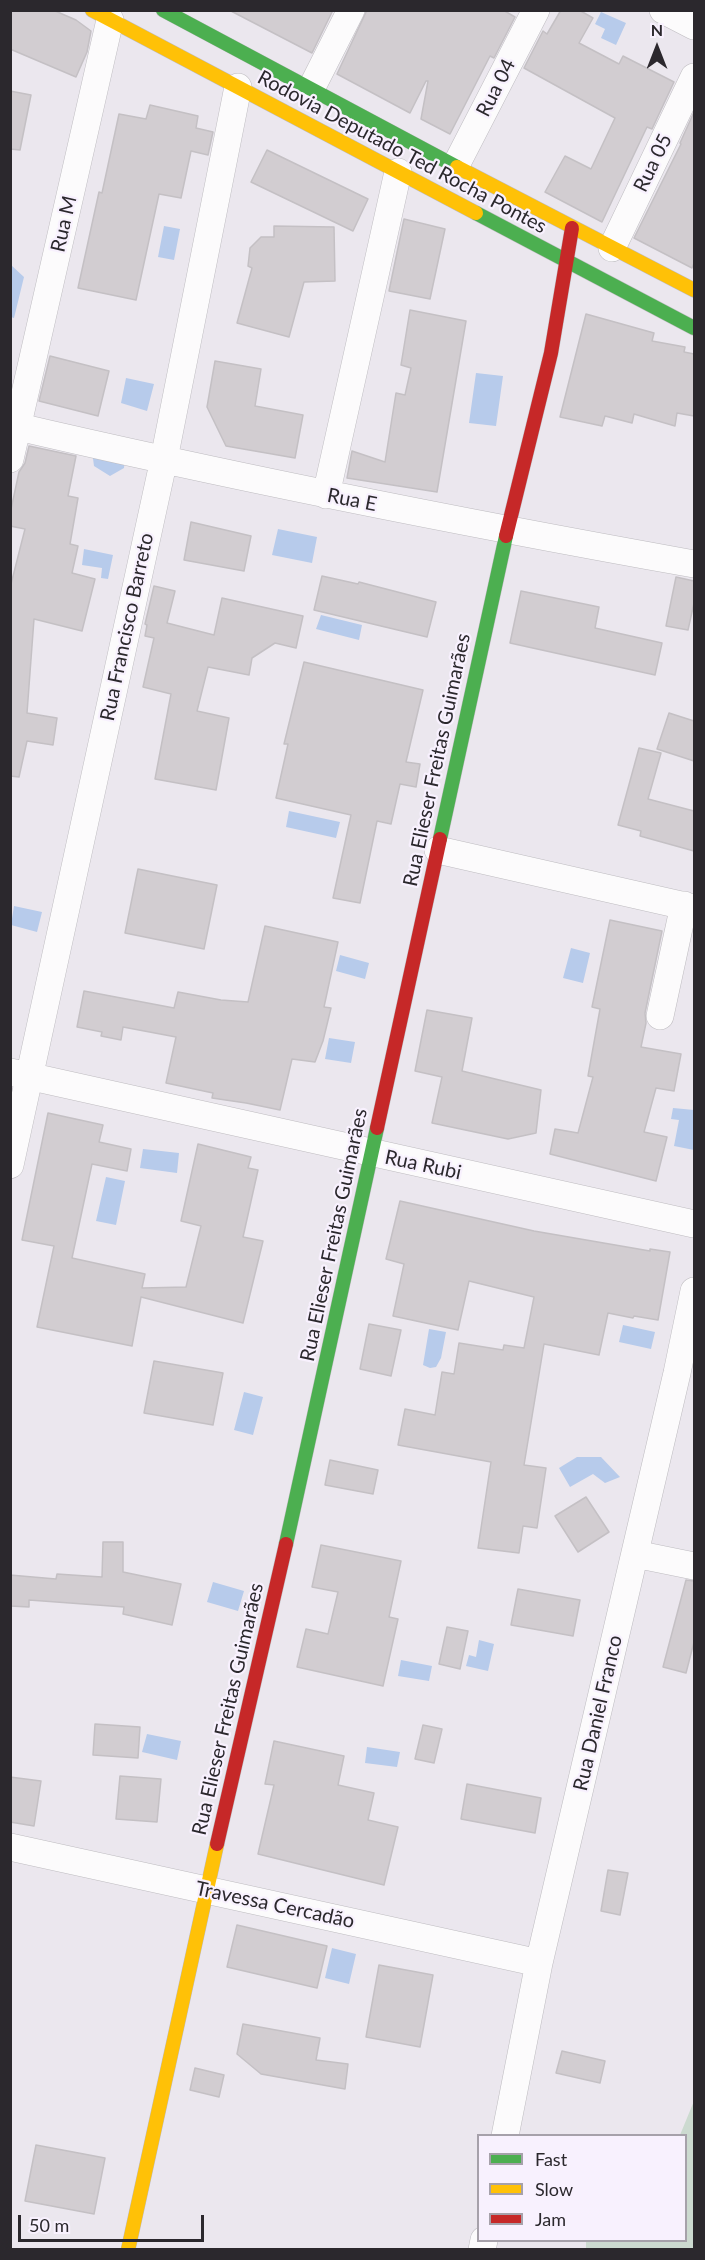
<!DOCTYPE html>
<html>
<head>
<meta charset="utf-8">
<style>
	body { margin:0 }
	#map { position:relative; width:705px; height:2260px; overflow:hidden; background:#ebe7ee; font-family:Lato,sans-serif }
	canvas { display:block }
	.frame { position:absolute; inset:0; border:12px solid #2b282d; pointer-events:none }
	.legend { position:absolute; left:477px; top:2134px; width:210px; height:108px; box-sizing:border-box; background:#f8f1fe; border:2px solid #a6a1aa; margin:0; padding:8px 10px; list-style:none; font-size:18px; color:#2b282d }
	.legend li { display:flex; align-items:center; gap:12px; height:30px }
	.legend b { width:30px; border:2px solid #a6a1aa }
	.north { position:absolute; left:627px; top:18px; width:60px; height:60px; -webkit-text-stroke:4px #f8f1fe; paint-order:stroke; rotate:0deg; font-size:16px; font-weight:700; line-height:24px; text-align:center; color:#2b282d }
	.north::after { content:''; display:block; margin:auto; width:21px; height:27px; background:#2b282d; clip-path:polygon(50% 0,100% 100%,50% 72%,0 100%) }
	.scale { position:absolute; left:18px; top:2215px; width:186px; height:27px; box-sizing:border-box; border:3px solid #2b282d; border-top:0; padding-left:8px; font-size:18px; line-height:21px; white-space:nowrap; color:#2b282d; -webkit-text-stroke:4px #f8f1fe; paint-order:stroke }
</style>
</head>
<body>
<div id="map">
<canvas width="705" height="2260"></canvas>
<div class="frame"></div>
<ul class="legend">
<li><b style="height:8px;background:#4caf50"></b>Fast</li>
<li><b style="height:8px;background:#ffc107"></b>Slow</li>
<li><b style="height:8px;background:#c62828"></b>Jam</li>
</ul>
<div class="north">N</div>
<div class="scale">50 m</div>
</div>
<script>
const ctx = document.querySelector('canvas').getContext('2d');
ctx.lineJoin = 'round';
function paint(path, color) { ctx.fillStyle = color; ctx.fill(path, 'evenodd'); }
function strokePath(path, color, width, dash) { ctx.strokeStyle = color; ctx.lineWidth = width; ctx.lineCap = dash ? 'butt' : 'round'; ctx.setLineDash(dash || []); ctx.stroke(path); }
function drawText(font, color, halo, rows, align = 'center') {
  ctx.font = font + ' Lato,sans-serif'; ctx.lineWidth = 4.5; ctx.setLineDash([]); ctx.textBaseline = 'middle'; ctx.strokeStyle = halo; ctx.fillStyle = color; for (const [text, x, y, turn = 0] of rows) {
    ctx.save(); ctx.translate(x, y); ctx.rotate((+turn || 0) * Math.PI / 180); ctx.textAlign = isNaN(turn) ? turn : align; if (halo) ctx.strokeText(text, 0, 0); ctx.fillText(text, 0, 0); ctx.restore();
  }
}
paint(new Path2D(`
	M694,2101V2249H586V2241L686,2240V2136L680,2135Z`), '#ccdad0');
paint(new Path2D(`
	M601,12L626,23L616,45L601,38L605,29L595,24Z
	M164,226L180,229L174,260L158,257Z
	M11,265L24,277L14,318L11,317Z
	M476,373L503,376L496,426L469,423Z
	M126,378L154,384L147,411L121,403Z
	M92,451L125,455L124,468L110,476L94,466Z
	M278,529L317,537L312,563L272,555Z
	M84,549L113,555L108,579L101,578L102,568L82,565Z
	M321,615L362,625L359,640L316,629Z
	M289,811L340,822L336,838L286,827Z
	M14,906L42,912L37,932L11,925Z
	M571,948L590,953L583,983L563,978Z
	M340,955L369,963L365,979L336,971Z
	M329,1038L355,1042L351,1063L325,1059Z
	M673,1108L694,1110V1150L674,1146L679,1120L671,1119Z
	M143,1149L179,1153L177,1173L140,1168Z
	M106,1177L125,1181L116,1225L96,1221Z
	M623,1325L655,1332L651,1349L619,1342Z
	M429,1329L446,1332L441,1358L436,1367L430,1368L423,1365Z
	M244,1392L263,1397L253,1435L234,1430Z
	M577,1457H601L620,1477L605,1483L593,1474L570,1487L559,1468Z
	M213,1582L244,1591L238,1611L207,1602Z
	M479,1640L494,1644L488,1671L466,1666L469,1655L476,1657Z
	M401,1660L432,1666L429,1681L398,1676Z
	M147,1734L181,1741L177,1760L142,1752Z
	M367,1747L400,1752L397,1767L365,1763Z
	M332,1948L356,1954L349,1984L325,1978Z`), '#b7cbeb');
const building = new Path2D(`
	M10,10H53L76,20L91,31L87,52L76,77L10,49Z
	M229,10H333L312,53Z
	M367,10H503L515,17L494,58L490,56L450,134L421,119L428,81H426L410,113L337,74Z
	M561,10H579L593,18L579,43L619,64L623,56L674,82L652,129L647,127L602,222L545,192L565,156L591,169L615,118L524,68L543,31L547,34Z
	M10,91L31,95L20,150L10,149Z
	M150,105L198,116L196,128L213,132L208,155L191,151L181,198L159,194L136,300L78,288L99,192L102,193L119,114L146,119Z
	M694,112V263L692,268L634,238L681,144L680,143Z
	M267,150L368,199L353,231L251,182Z
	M404,219L445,229L430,299L389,291Z
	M274,226L334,227L335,281L304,282L289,337L237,323L252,268L248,266L250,248L261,237H274Z
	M410,310L466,321L437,492L347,478L352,451L385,462L396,393L405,395L411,368L401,365Z
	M586,314L654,333L652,341L685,347L684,352L694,354V416L677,413L675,426L634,414L632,423L605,416L602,426L560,417Z
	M50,356L109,371L98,416L39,401Z
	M215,361L261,369L255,406L303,415L295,458L226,446L207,407Z
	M29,446L76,456L68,496L78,498L70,544L78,546L72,573L95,579L82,631L34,619L27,713L57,718L53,745L27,741L19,777L10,776V588L25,529L10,526V514L19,472L25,463Z
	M191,522L251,536L244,571L184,560Z
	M322,576L358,584L359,582L436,602L427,637L314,610Z
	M676,577L694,581V603L688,630L666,626Z
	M154,586L175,591L167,623L214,635L222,598L303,616L296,648L275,643L252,658L249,675L208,667L197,711L229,718L216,790L155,779L171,694L143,687L154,638L145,636L147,625L145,624Z
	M521,591L599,607L595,628L662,643L655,675L510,643Z
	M304,662L423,690L406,762L420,764L416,787L400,784L391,824L377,821L360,903L333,898L351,815L276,798L288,744H284Z
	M669,713L694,721V761L657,749Z
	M639,748L661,753L648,799L694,811V851L640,836L641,831L618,825Z
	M138,869L217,885L204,949L125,933Z
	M610,920L662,931L645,1013L646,1023L641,1047L681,1054L674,1091L656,1088L644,1132L667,1137L656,1181L550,1154L555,1129L578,1133L593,1077L588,1076L600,1009L592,1007Z
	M265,926L338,942L324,1007L331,1008L323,1041L315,1062L292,1059L280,1110L246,1103L212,1098L213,1093L166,1083L176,1037L123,1027L121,1040L101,1036L102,1032L77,1027L84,991L174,1008L178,992L221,1000L248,1002Z
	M427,1010L472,1018L462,1071L541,1090L536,1133L508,1139L432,1123L442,1077L415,1071Z
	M48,1113L103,1125L99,1142L131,1149L127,1171L92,1164L72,1258L145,1274L142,1288L186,1287L201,1226L181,1221L198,1144L251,1157L248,1168L258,1170L243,1237L263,1241L243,1323L141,1297L132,1346L37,1327L54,1246L22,1240Z
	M400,1201L534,1231L650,1251V1249L670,1252L658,1320L634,1316L633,1318L608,1313L599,1355L544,1344L524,1465L546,1468L537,1528L523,1526L519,1553L478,1548L491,1462L398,1445L405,1409L435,1415L442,1372L454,1374L459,1343L503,1350L504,1345L524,1348L534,1297L469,1281L458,1330L393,1316L404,1264L386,1259Z
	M369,1324L401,1330L391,1376L360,1369Z
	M154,1361L223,1373L213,1425L144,1413Z
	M330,1460L378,1470L373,1494L325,1485Z
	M586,1497L609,1532L578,1552L555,1516Z
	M103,1542H123V1572L181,1584L172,1625L123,1614L124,1607L29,1600V1607L10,1606V1575L56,1579L57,1574L102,1577Z
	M321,1545L401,1561L389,1617L398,1619L383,1686L297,1667L306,1629L328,1634L338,1592L312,1587Z
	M686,1580L694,1581V1642L686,1673L663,1667Z
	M518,1589L580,1600L573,1636L511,1625Z
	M447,1627L468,1631L460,1669L439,1664Z
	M95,1724L140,1727L138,1758L93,1755Z
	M423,1725L442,1729L434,1763L415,1759Z
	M274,1741L344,1756L338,1785L374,1793L368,1820L398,1827L384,1885L258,1854L274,1785L265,1784Z
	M120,1776L161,1779L157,1822L116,1819Z
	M10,1777L41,1781L34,1826L10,1822Z
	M467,1784L541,1798L535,1833L461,1819Z
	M608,1870L628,1873L620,1915L601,1911Z
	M237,1925L327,1946L317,1988L227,1967Z
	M379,1965L433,1975L420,2047L366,2037Z
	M243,2024L320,2038L316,2060L348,2064L345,2089L261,2074L237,2054Z
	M562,2051L605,2061L600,2083L556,2073Z
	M195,2068L224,2075L219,2097L190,2090Z
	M36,2145L105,2158L94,2214L25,2201Z`);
paint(building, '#d2cdd1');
strokePath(building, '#c4c0c4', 1.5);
const street = new Path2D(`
	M663,10L694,26
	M311,89L351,10
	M456,165L536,10
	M612,248L694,77
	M10,425C237,478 465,523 694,564
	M10,459L110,20
	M326,495L398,172
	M438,850L694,908
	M660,1016L684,905
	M10,1072L694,1224
	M10,1165L164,459L238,87
	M635,1554L694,1566
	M10,1847L539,1963
	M505,2136L539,1963L677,1373L694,1291
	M482,2250L484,2240`);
const fast = new Path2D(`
	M163,10L457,167
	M476,213L694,328
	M440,839L506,536
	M286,1544L377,1128`);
const slow = new Path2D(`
	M92,10L476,213
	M457,167L694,290
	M128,2250L217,1844`);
const jam = new Path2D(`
	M506,536L551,353L572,228
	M377,1128L440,839
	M217,1844L286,1544`);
strokePath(street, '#bebcc0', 28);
strokePath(fast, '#bebcc0', 15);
strokePath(slow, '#bebcc0', 15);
strokePath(jam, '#bebcc0', 15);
strokePath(street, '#fcfbfc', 27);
strokePath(fast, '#4caf50', 14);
strokePath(slow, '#ffc107', 14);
strokePath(jam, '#c62828', 14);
drawText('20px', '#2b282d', '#f8f1fe', [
	["Rua 04",496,88,-63],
	["Rodovia Deputado Ted Rocha Pontes",402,152,28],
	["Rua 05",653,163,-64],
	["Rua M",64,224,-77],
	["Rua E",352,500,11],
	["Rua Francisco Barreto",127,627,-78],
	["Rua Elieser Freitas Guimarães",437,760,-78],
	["Rua Rubi",423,1165,12],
	["Rua Elieser Freitas Guimarães",334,1235,-78],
	["Rua Elieser Freitas Guimarães",228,1709,-77],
	["Rua Daniel Franco",598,1713,-77],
	["Travessa Cercadão",275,1905,12]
]);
</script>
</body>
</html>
